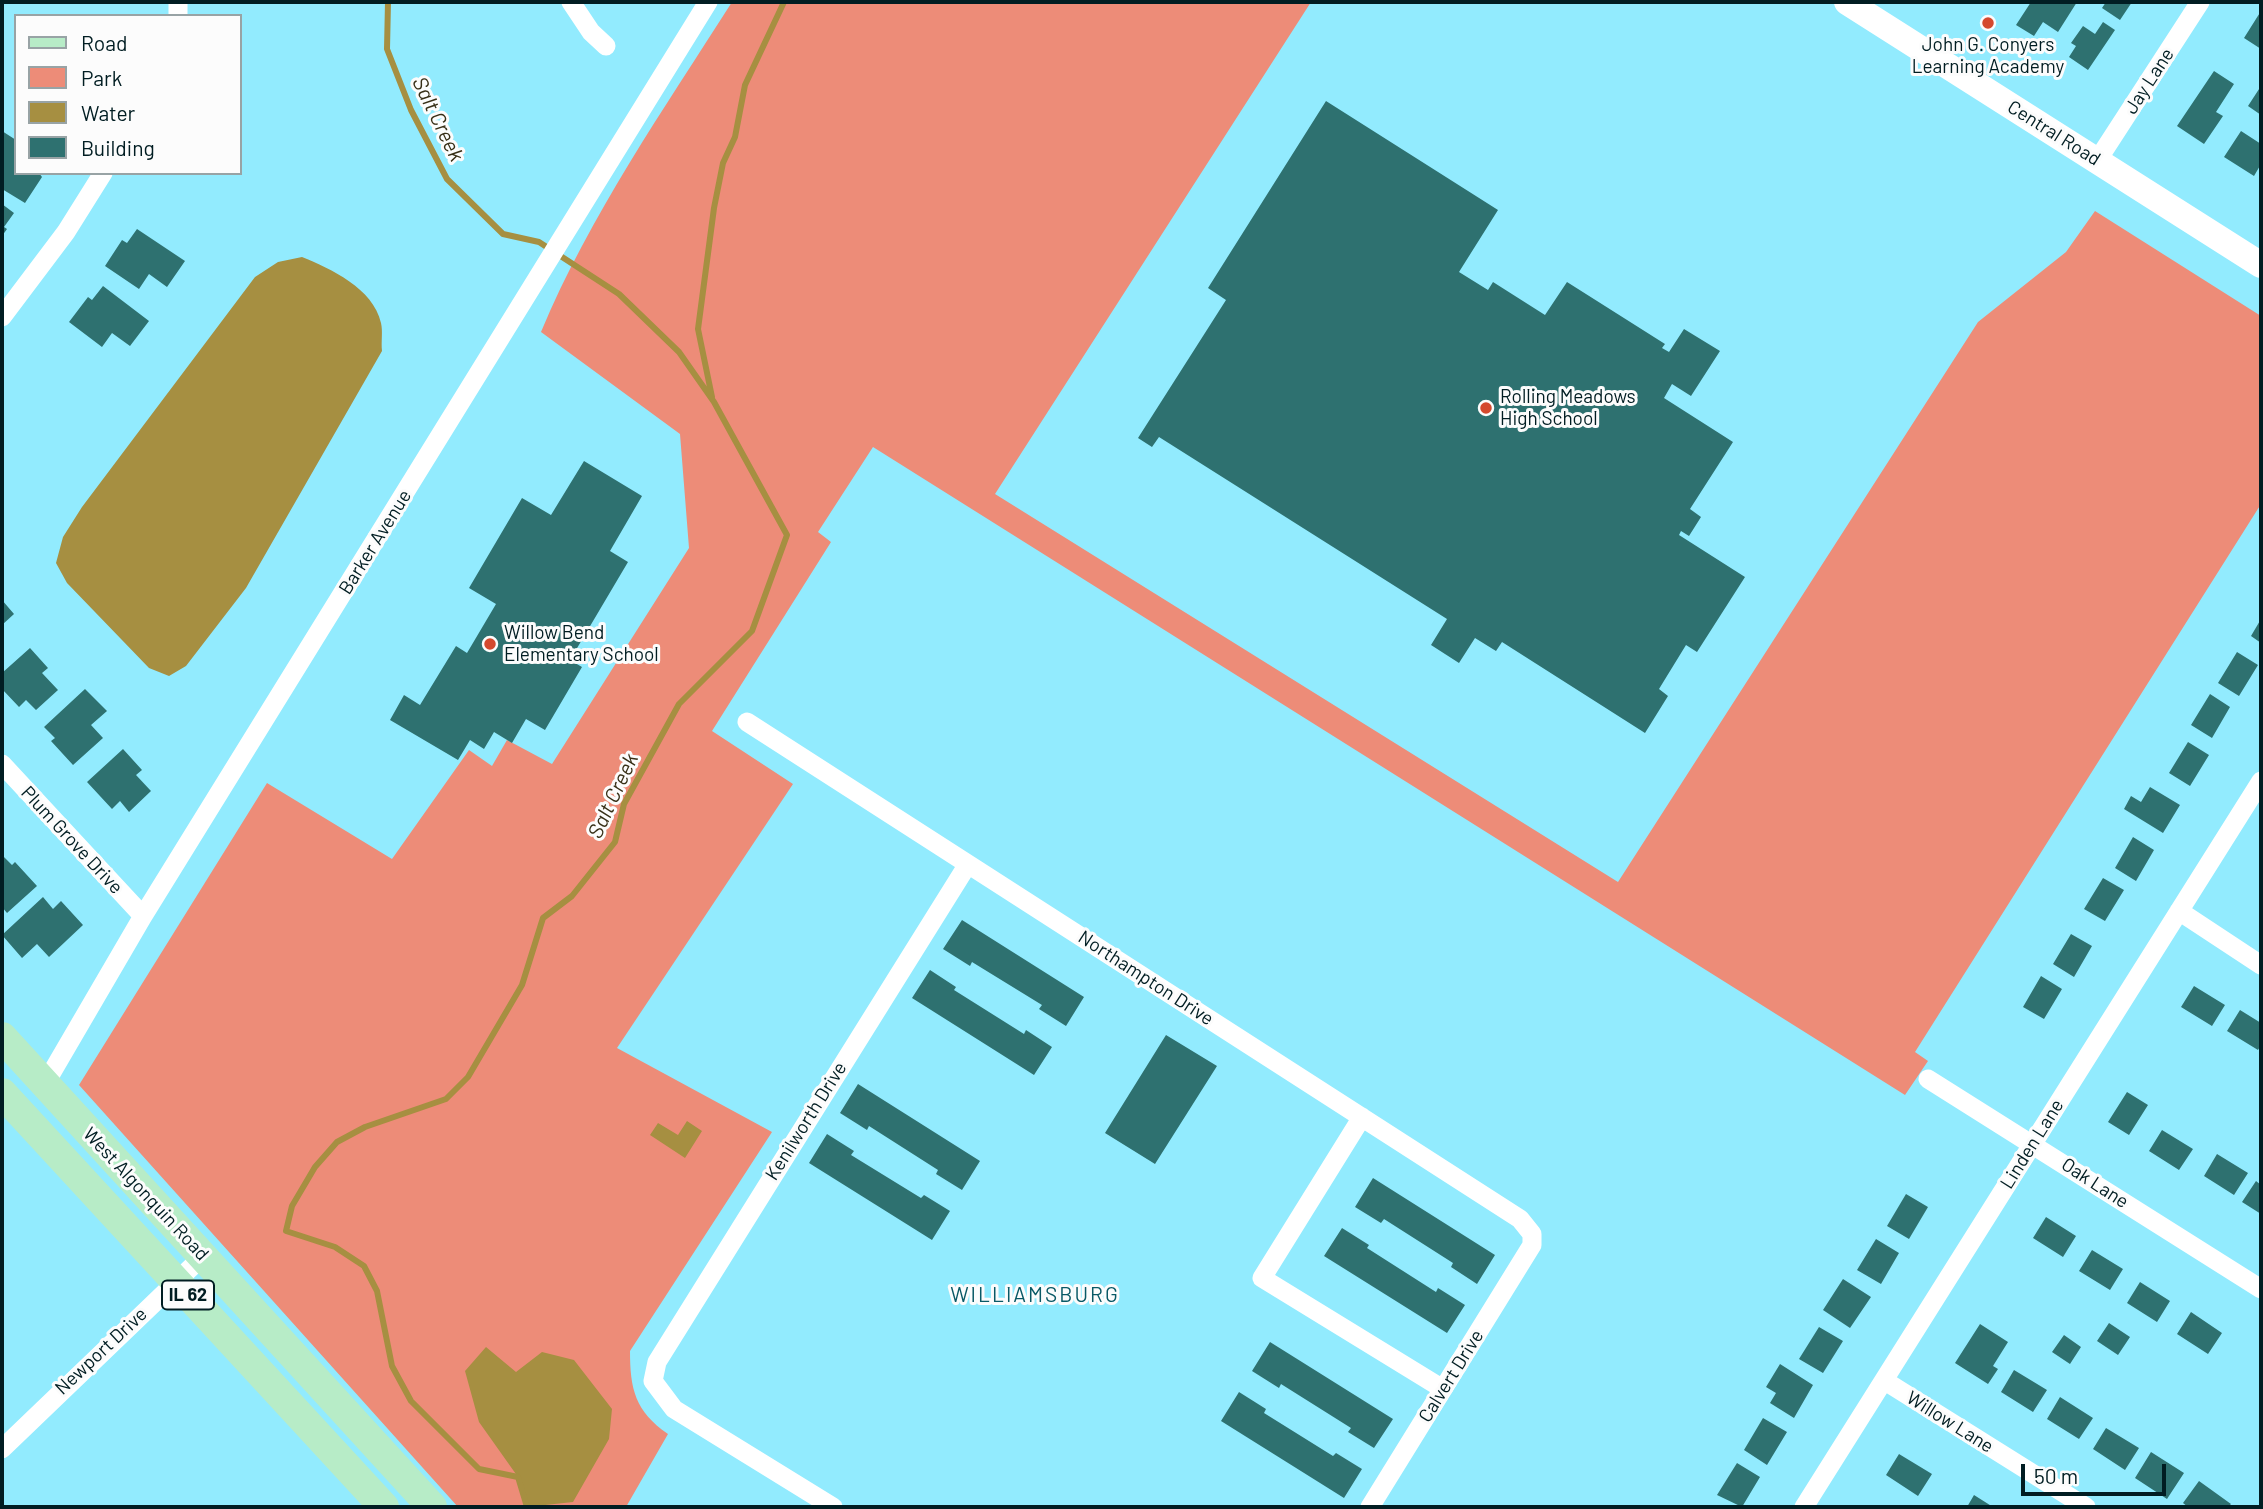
<!DOCTYPE html>
<html>
<head>
<meta charset="utf-8">
<style>
	body { margin:0 }
	#map { position:relative; width:2263px; height:1509px; overflow:hidden; background:#92ebfe; font-family:Barlow,sans-serif }
	canvas { display:block }
	.frame { position:absolute; inset:0; border:4px solid #011d22; pointer-events:none }
	.legend { position:absolute; left:14px; top:14px; width:228px; height:161px; box-sizing:border-box; background:#fcfcfc; border:2px solid #98a3a5; margin:0; padding:9px 12px; list-style:none; font-size:21px; color:#011d22 }
	.legend li { display:flex; align-items:center; gap:14px; height:35px }
	.legend b { width:35px; border:2px solid #98a3a5 }
	.scale { position:absolute; left:2021px; top:1464px; width:145px; height:32px; box-sizing:border-box; border:4px solid #011d22; border-top:0; padding-left:9px; font-size:21px; line-height:24px; white-space:nowrap; color:#011d22; -webkit-text-stroke:5px #fcfcfc; paint-order:stroke }
</style>
</head>
<body>
<div id="map">
<canvas width="2263" height="1509"></canvas>
<div class="frame"></div>
<ul class="legend">
<li><b style="height:9px;background:#b7ecc7"></b>Road</li>
<li><b style="height:19px;background:#ed8c78"></b>Park</li>
<li><b style="height:19px;background:#a68f41"></b>Water</li>
<li><b style="height:19px;background:#2e7170"></b>Building</li>
</ul>
<div class="scale">50 m</div>
</div>
<script>
const ctx = document.querySelector('canvas').getContext('2d');
ctx.lineJoin = 'round';
function paint(path, color) { ctx.fillStyle = color; ctx.fill(path, 'evenodd'); }
function strokePath(path, color, width, dash) { ctx.strokeStyle = color; ctx.lineWidth = width; ctx.lineCap = dash ? 'butt' : 'round'; ctx.setLineDash(dash || []); ctx.stroke(path); }
function drawText(font, color, halo, rows, align = 'center') {
  ctx.font = font + ' Barlow,sans-serif'; ctx.lineWidth = 6; ctx.setLineDash([]); ctx.textBaseline = 'middle'; ctx.strokeStyle = halo; ctx.fillStyle = color; for (const [text, x, y, turn = 0] of rows) {
    ctx.save(); ctx.translate(x, y); ctx.rotate((+turn || 0) * Math.PI / 180); ctx.textAlign = isNaN(turn) ? turn : align; if (halo) ctx.strokeText(text, 0, 0); ctx.fillText(text, 0, 0); ctx.restore();
  }
}
paint(new Path2D(`
	M732,2H1311L995,494L1618,882L1978,322L2066,252L2095,211L2261,316V504L1915,1052L1928,1061L1905,1095L873,447L818,532L831,542L712,731L793,784L617,1048L772,1132L630,1351C630,1389 635,1411 668,1434L626,1507H458L79,1085L267,783L392,859L469,750L492,766L507,740L552,764L689,548L680,434L541,332C590,215 664,109 732,2Z`), '#ed8c78');
paint(new Path2D(`
	M302,257C331,269 373,288 381,323C383,331 381,342 382,351L246,588L186,666L169,676L149,668L67,583L56,563L63,537L82,507L255,277L278,262Z
	M687,1121L702,1131L685,1158L650,1135L658,1123L678,1135Z
	M486,1347L516,1372L542,1352L574,1360L612,1409L609,1439L573,1502L527,1507L518,1477L479,1422L465,1371Z`), '#a68f41');
strokePath(new Path2D(`
	M388,2L387,49L411,110L447,179L503,234L539,242L619,294L679,352L714,402L787,535L752,631L679,704L624,804L615,842L572,896L543,918L522,985L468,1077L446,1099L365,1127L337,1142L315,1167L292,1206L286,1231L335,1247L364,1266L377,1291L392,1366L411,1401L479,1469L518,1477L527,1507
	M712,397L698,329L714,208L723,163L735,137L745,85L784,2`), '#a68f41', 6);
paint(new Path2D(`
	M2031,2H2077L2058,32L2043,22L2034,36L2016,25Z
	M2106,2H2132L2120,20L2102,8Z
	M2261,11V49L2244,38Z
	M2103,22L2115,30L2088,70L2069,57L2076,46L2071,43L2083,26L2095,34Z
	M2214,71L2234,84L2216,112L2223,116L2204,144L2177,126Z
	M2261,86V115L2248,106Z
	M1326,101L1498,210L1459,272L1488,290L1493,282L1545,315L1567,282L1665,344L1662,348L1669,352L1684,329L1720,351L1691,396L1672,384L1664,398L1733,442L1690,509L1701,517L1689,536L1681,531L1679,535L1745,577L1697,652L1686,645L1659,689L1668,696L1645,733L1502,642L1496,651L1475,638L1459,663L1431,645L1447,619L1159,437L1152,447L1138,438L1226,300L1208,288Z
	M2,131L16,140V173H39L42,177L25,203L2,189Z
	M2241,131L2261,144V164L2254,176L2224,157Z
	M2,204L14,213L4,227L7,229L2,236Z
	M137,229L185,261L167,287L149,274L139,289L105,266L122,240L127,243Z
	M103,286L149,321L130,346L112,333L102,347L69,322L88,297L92,300Z
	M584,461L642,496L610,551L628,562L570,660L582,667L545,730L526,719L512,743L494,732L484,749L470,740L458,760L390,720L404,695L420,705L456,646L467,653L496,604L469,588L522,498L551,515Z
	M2,600L14,614L2,625Z
	M2261,619V643L2251,636Z
	M30,648L48,668L42,673L58,690L36,710L26,700L19,707L2,689V673Z
	M2237,652L2258,665L2239,696L2218,683Z
	M85,689L107,711L91,725L103,738L73,765L51,741L55,738L44,727Z
	M2210,694L2230,707L2212,738L2191,725Z
	M2188,742L2209,755L2190,786L2169,773Z
	M123,749L142,770L136,775L151,791L129,812L120,801L112,809L87,782Z
	M2150,787L2180,805L2163,833L2124,809L2131,796L2141,802Z
	M2133,837L2154,850L2136,881L2115,868Z
	M2,855L12,865L15,862L37,886L7,913L2,907Z
	M2103,878L2124,890L2105,921L2084,909Z
	M43,897L53,909L61,901L83,925L49,957L37,944L22,958L2,935Z
	M962,920L1084,997L1066,1026L1039,1009L1042,1005L972,962L970,966L943,949Z
	M2071,934L2092,946L2074,977L2053,964Z
	M930,970L956,987L954,990L1024,1034L1026,1030L1052,1047L1034,1075L912,998Z
	M2041,976L2062,989L2044,1019L2023,1007Z
	M2194,986L2225,1005L2212,1026L2181,1007Z
	M2240,1010L2261,1023V1045L2258,1050L2227,1031Z
	M1166,1035L1217,1066L1155,1164L1105,1133Z
	M858,1084L980,1161L962,1190L936,1174L938,1170L869,1126L867,1130L840,1113Z
	M2127,1092L2148,1105L2129,1135L2108,1122Z
	M2162,1130L2193,1149L2179,1170L2149,1151Z
	M827,1134L854,1151L851,1155L921,1198L924,1195L950,1211L932,1240L809,1163Z
	M2217,1154L2248,1173L2234,1195L2204,1176Z
	M1373,1178L1495,1255L1477,1284L1451,1267L1453,1263L1384,1219L1381,1223L1355,1207Z
	M2256,1181L2261,1185V1214L2242,1202Z
	M1906,1194L1928,1207L1909,1239L1887,1226Z
	M2046,1217L2076,1236L2063,1257L2033,1238Z
	M1342,1228L1369,1245L1367,1248L1436,1292L1438,1288L1465,1305L1447,1333L1324,1256Z
	M1876,1239L1899,1253L1881,1284L1857,1270Z
	M2092,1250L2123,1269L2110,1290L2079,1271Z
	M1843,1279L1871,1297L1850,1328L1823,1310Z
	M2140,1282L2170,1301L2157,1322L2127,1303Z
	M2191,1312L2222,1333L2208,1354L2177,1334Z
	M2109,1323L2130,1337L2118,1355L2097,1341Z
	M1980,1324L2008,1342L1993,1366L1998,1369L1988,1384L1955,1363Z
	M1819,1327L1843,1341L1823,1373L1799,1359Z
	M2064,1335L2081,1347L2070,1364L2052,1352Z
	M1270,1342L1393,1419L1374,1448L1348,1432L1351,1428L1281,1384L1279,1388L1252,1371Z
	M1780,1364L1813,1385L1794,1418L1770,1403L1776,1393L1766,1387Z
	M2014,1370L2047,1390L2033,1412L2001,1392Z
	M1239,1392L1266,1409L1264,1413L1333,1456L1336,1453L1362,1469L1344,1498L1221,1421Z
	M2060,1397L2093,1418L2079,1439L2047,1419Z
	M1763,1418L1787,1432L1767,1465L1744,1450Z
	M2106,1428L2139,1448L2125,1470L2093,1449Z
	M2151,1452L2184,1473L2167,1499L2135,1478Z
	M1899,1454L1932,1474L1918,1496L1886,1475Z
	M1737,1463L1760,1477L1742,1507L1717,1495Z
	M2199,1481L2231,1504L2228,1507H2188L2183,1503Z
	M1974,1495L1993,1507H1967Z`), '#2e7170');
strokePath(new Path2D(`
	M571,2L591,32L606,46
	M178,16V2
	M2097,161L2200,2
	M2,317L66,232L103,173
	M747,722L1520,1219L1532,1234V1245L1370,1507
	M2,764L143,916
	M2179,911L2261,965
	M1928,1079L2261,1289
	M45,1084L143,916L708,2
	M1362,1117L1262,1278L1443,1389
	M1885,1381L2086,1507
	M2,1449L203,1256
	M833,1507L674,1409L653,1381L657,1362L968,864
	M1804,1507L2261,781`), '#fff', 19);
strokePath(new Path2D(`
	M1847,2L2261,265`), '#fff', 26);
strokePath(new Path2D(`
	M2,1037L432,1507
	M2,1093L384,1507`), '#b7ecc7', 30);
for (const [x, y, r, color] of [
	[1988,23,7,"#d4492e"],
	[1486,408,7,"#d4492e"],
	[490,644,7,"#d4492e"]
]) { const dot = new Path2D(); dot.arc(x, y, r, 0, 2 * Math.PI); ctx.fillStyle = color; ctx.fill(dot); strokePath(dot, '#fcfcfc', 2.5); }
for (const [x, y, w] of [
	[188,1295,52]
]) { const box = new Path2D(); box.roundRect(x - w / 2, y - 14.5, w, 29, 5); ctx.fillStyle = '#fcfcfc'; ctx.fill(box); strokePath(box, '#011d22', 2); }
drawText('bold 18px', '#011d22', null, [
	["IL 62",188,1295]
]);
drawText('19px', '#011d22', '#fcfcfc', [
	["John G. Conyers",1988,45,"center"],
	["Learning Academy",1988,67,"center"],
	["Rolling Meadows",1500,397],
	["High School",1500,419],
	["Willow Bend",504,633],
	["Elementary School",504,655]
], 'left');
drawText('19px', '#011d22', '#fcfcfc', [
	["Jay Lane",2149,81,-57],
	["Central Road",2054,133,32],
	["Barker Avenue",375,542,-58],
	["Plum Grove Drive",72,840,47],
	["Northampton Drive",1146,978,33],
	["Kenilworth Drive",806,1121,-58],
	["Linden Lane",2032,1144,-58],
	["Oak Lane",2095,1183,33],
	["West Algonquin Road",146,1194,47],
	["Newport Drive",101,1351,-43],
	["Calvert Drive",1451,1376,-58],
	["Willow Lane",1950,1422,32]
]);
drawText('italic 21px', '#372f17', '#fcfcfc', [
	["Salt Creek",438,119,64],
	["Salt Creek",613,796,-65]
]);
ctx.letterSpacing = '2px';
drawText('21px', '#095966', '#fcfcfc', [
	["WILLIAMSBURG",1035,1295]
]);
ctx.letterSpacing = '0px';
</script>
</body>
</html>
